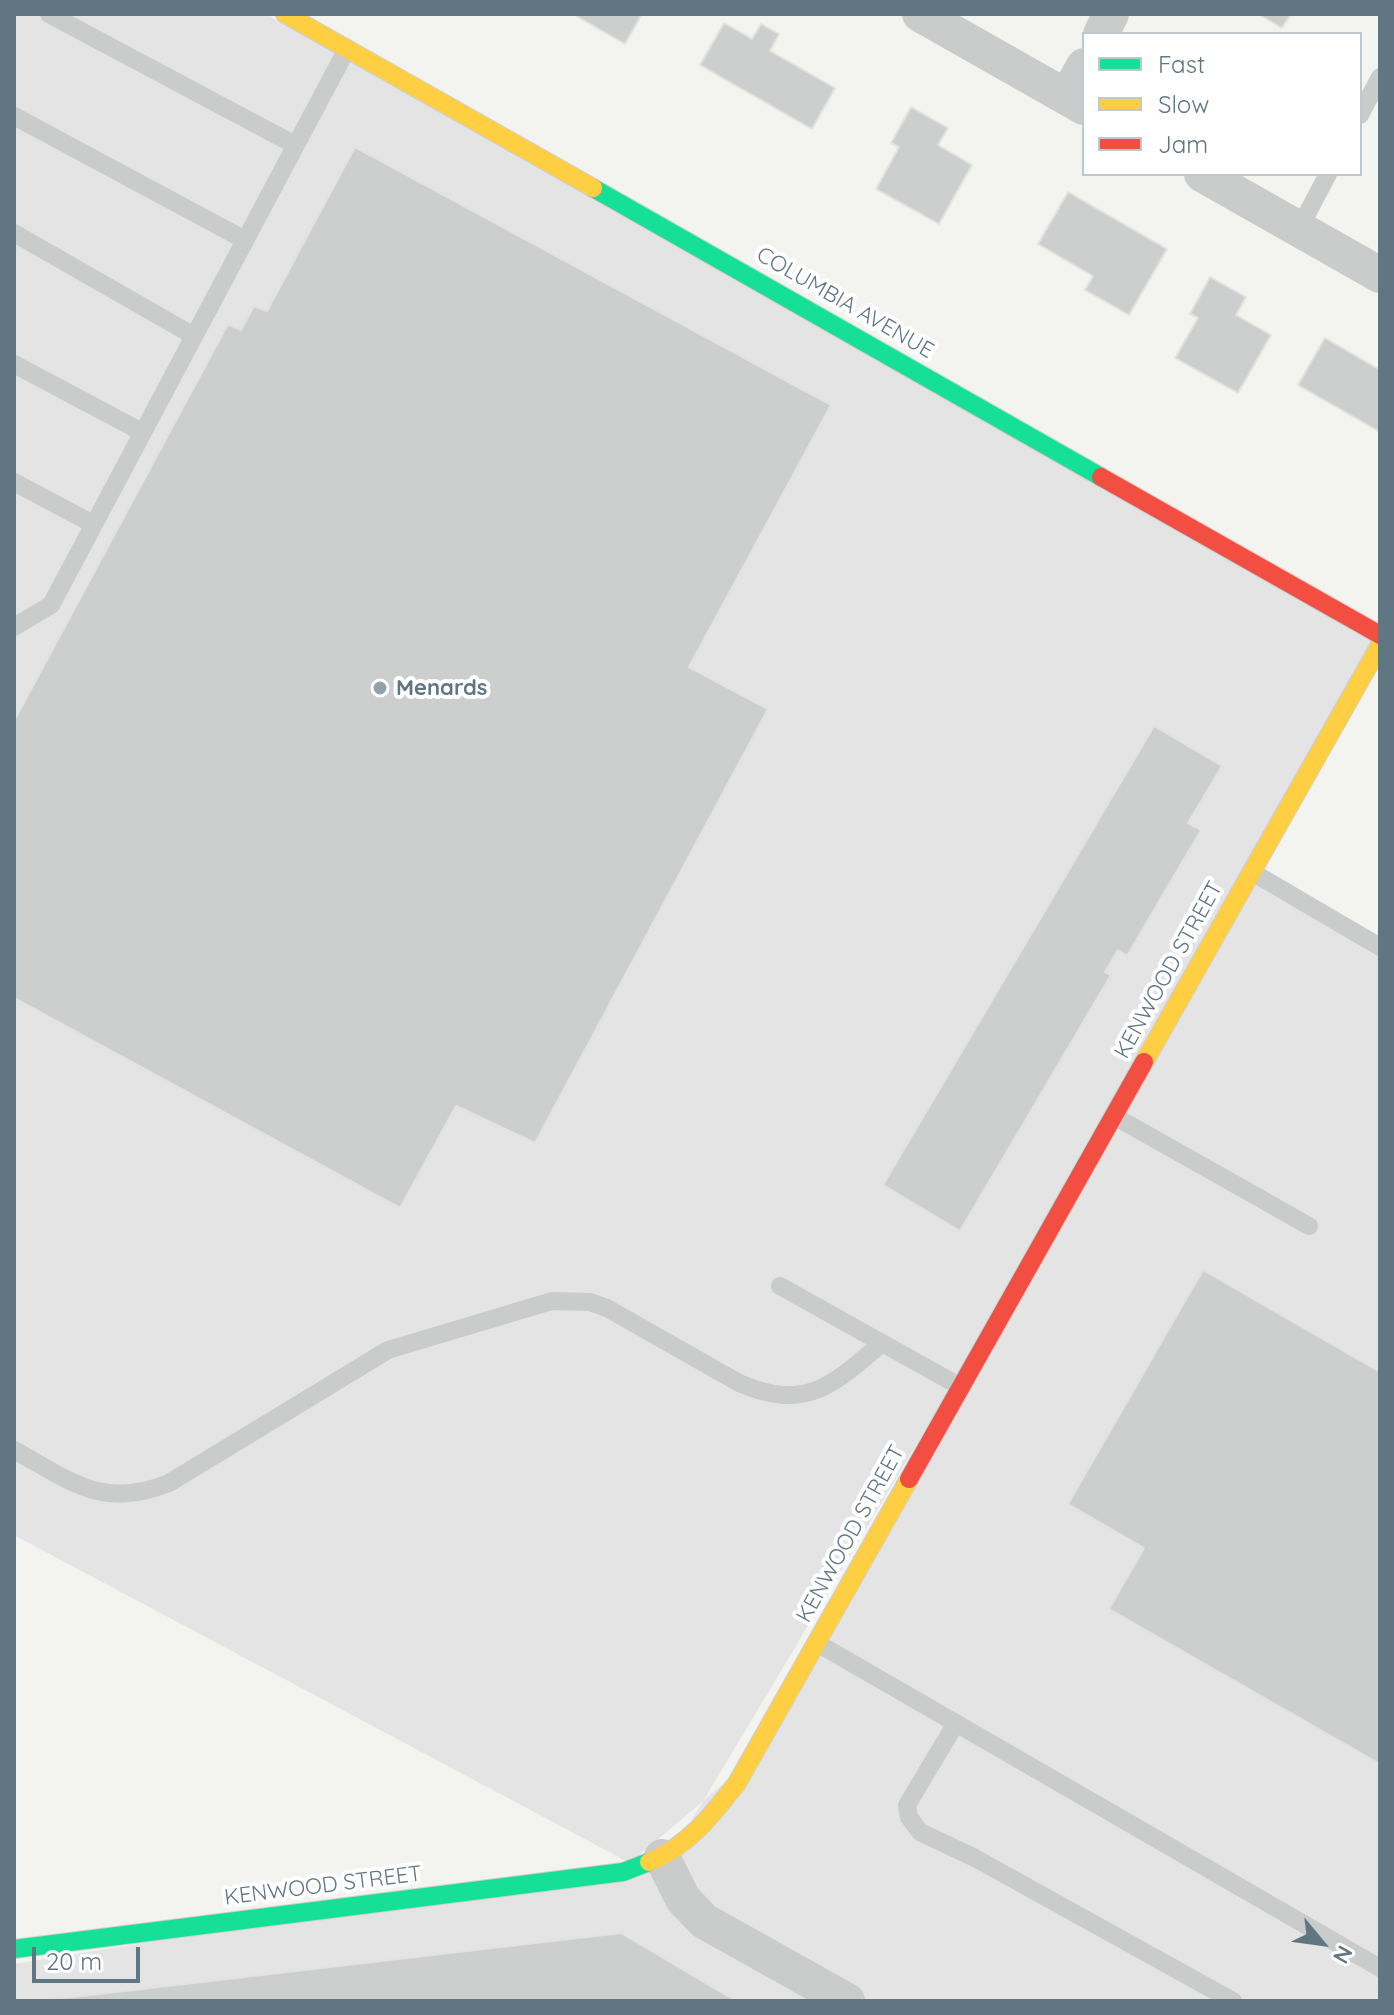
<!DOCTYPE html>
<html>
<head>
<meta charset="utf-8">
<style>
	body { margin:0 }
	#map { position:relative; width:1394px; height:2015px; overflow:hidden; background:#f3f3f0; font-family:Quicksand,sans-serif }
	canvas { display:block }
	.frame { position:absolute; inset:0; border:16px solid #607683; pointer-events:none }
	.legend { position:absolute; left:1082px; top:32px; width:280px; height:144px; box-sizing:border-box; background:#fff; border:2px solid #bfc8cd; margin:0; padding:10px 14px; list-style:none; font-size:24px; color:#607683 }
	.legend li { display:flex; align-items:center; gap:16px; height:40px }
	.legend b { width:40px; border:2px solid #bfc8cd }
	.north { position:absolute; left:1282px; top:1903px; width:80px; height:80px; -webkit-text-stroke:6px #fff; paint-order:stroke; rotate:119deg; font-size:22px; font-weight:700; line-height:32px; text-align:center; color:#607683 }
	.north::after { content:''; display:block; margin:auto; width:28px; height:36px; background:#607683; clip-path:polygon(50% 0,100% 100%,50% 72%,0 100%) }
	.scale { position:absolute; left:32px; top:1947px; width:108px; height:36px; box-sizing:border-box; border:4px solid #607683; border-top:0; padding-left:10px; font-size:24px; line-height:28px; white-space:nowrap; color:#607683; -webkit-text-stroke:6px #fff; paint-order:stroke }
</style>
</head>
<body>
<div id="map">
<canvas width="1394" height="2015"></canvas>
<div class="frame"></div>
<ul class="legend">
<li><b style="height:10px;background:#16e098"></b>Fast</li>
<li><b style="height:10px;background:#ffcf43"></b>Slow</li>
<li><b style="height:10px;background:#f24e42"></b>Jam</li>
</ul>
<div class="north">N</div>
<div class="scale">20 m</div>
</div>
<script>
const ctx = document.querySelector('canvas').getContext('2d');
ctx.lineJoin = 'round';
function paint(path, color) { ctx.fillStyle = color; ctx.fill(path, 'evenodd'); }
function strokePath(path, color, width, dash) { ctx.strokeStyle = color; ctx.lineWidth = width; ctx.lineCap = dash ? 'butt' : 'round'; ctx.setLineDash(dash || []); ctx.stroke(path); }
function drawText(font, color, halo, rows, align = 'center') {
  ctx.font = font + ' Quicksand,sans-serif'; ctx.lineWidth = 8; ctx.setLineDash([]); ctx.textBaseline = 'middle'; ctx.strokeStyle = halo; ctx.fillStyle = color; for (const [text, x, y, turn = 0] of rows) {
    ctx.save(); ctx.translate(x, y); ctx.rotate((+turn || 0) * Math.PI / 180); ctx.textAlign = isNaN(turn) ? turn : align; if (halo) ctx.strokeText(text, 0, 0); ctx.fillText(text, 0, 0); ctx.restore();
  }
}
paint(new Path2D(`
	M14,14H265L1372,641L730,1778L630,1863L14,1535Z
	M1254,880L1380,954V2001H14V1964L669,1858Z`), '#e3e4e3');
const building = new Path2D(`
	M573,14H642L625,44Z
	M1258,14H1291L1282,28Z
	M724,23L752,39L761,24L779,34L770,51L835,88L812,129L700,65Z
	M911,107L948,128L938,145L972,165L939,224L876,189L899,147L891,143Z
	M355,147L831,405L689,667L768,709L535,1143L456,1106L400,1208L14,998V721L228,324L241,330L254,306L267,311Z
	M1068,192L1167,249L1129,315L1085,290L1093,276L1038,244Z
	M1210,277L1246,297L1236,315L1271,335L1238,393L1175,358L1198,318L1190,314Z
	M1325,338L1380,370V432L1298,385Z
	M1154,726L1222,766L1188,823L1201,830L1127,956L1118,950L1105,972L1111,975L960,1231L883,1185Z
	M1203,1270L1380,1372V1764L1109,1609L1144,1548L1068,1504Z
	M621,1933L736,2001H39Z`);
paint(building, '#cdcfce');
strokePath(building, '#e2e2e0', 2);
const fast = new Path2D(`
	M593,188L1101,477
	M14,1949L623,1872L649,1862`);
const slow = new Path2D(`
	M285,14L593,188
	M1144,1062L1380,645
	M649,1862C687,1847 713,1814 737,1783L909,1479`);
const jam = new Path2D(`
	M1101,477L1380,635
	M909,1479L1144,1062`);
strokePath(fast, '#cfd0d0', 20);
strokePath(slow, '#cfd0d0', 20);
strokePath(jam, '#cfd0d0', 20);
strokePath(new Path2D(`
	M49,14L295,145
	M1360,115L1380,77
	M14,116L245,240
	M1299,229L1328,174
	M14,233L194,336
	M14,364L142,432
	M14,482L93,524
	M14,627L51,605L347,49
	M1252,872L1380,947
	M1114,1116L1309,1226
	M780,1286L961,1387
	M14,1450C71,1481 102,1510 169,1483L388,1350L552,1301L590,1302L607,1308L739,1383C806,1412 833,1385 882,1343
	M817,1643L1380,1968
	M956,1723L907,1805L909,1817L920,1832L975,1858L1233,2001`), '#cacbcb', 18);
strokePath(new Path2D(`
	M920,14L1084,107
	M1101,34L1111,14
	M1067,97L1084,66
	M1202,174L1380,275
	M662,1857L683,1899L704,1921L847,2001`), '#cacbcb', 36);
strokePath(fast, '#16e098', 18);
strokePath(slow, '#ffcf43', 18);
strokePath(jam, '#f24e42', 18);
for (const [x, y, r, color] of [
	[380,688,8,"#93a2a9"]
]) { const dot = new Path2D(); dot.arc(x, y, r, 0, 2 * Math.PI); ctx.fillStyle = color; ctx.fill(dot); strokePath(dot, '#fff', 3); }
drawText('22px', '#607683', '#fff', [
	["COLUMBIA AVENUE",845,303,30],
	["KENWOOD STREET",1169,970,-61],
	["KENWOOD STREET",851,1534,-61],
	["KENWOOD STREET",323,1886,-7]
]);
drawText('bold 22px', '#607683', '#fff', [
	["Menards",396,688]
], 'left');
</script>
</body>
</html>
